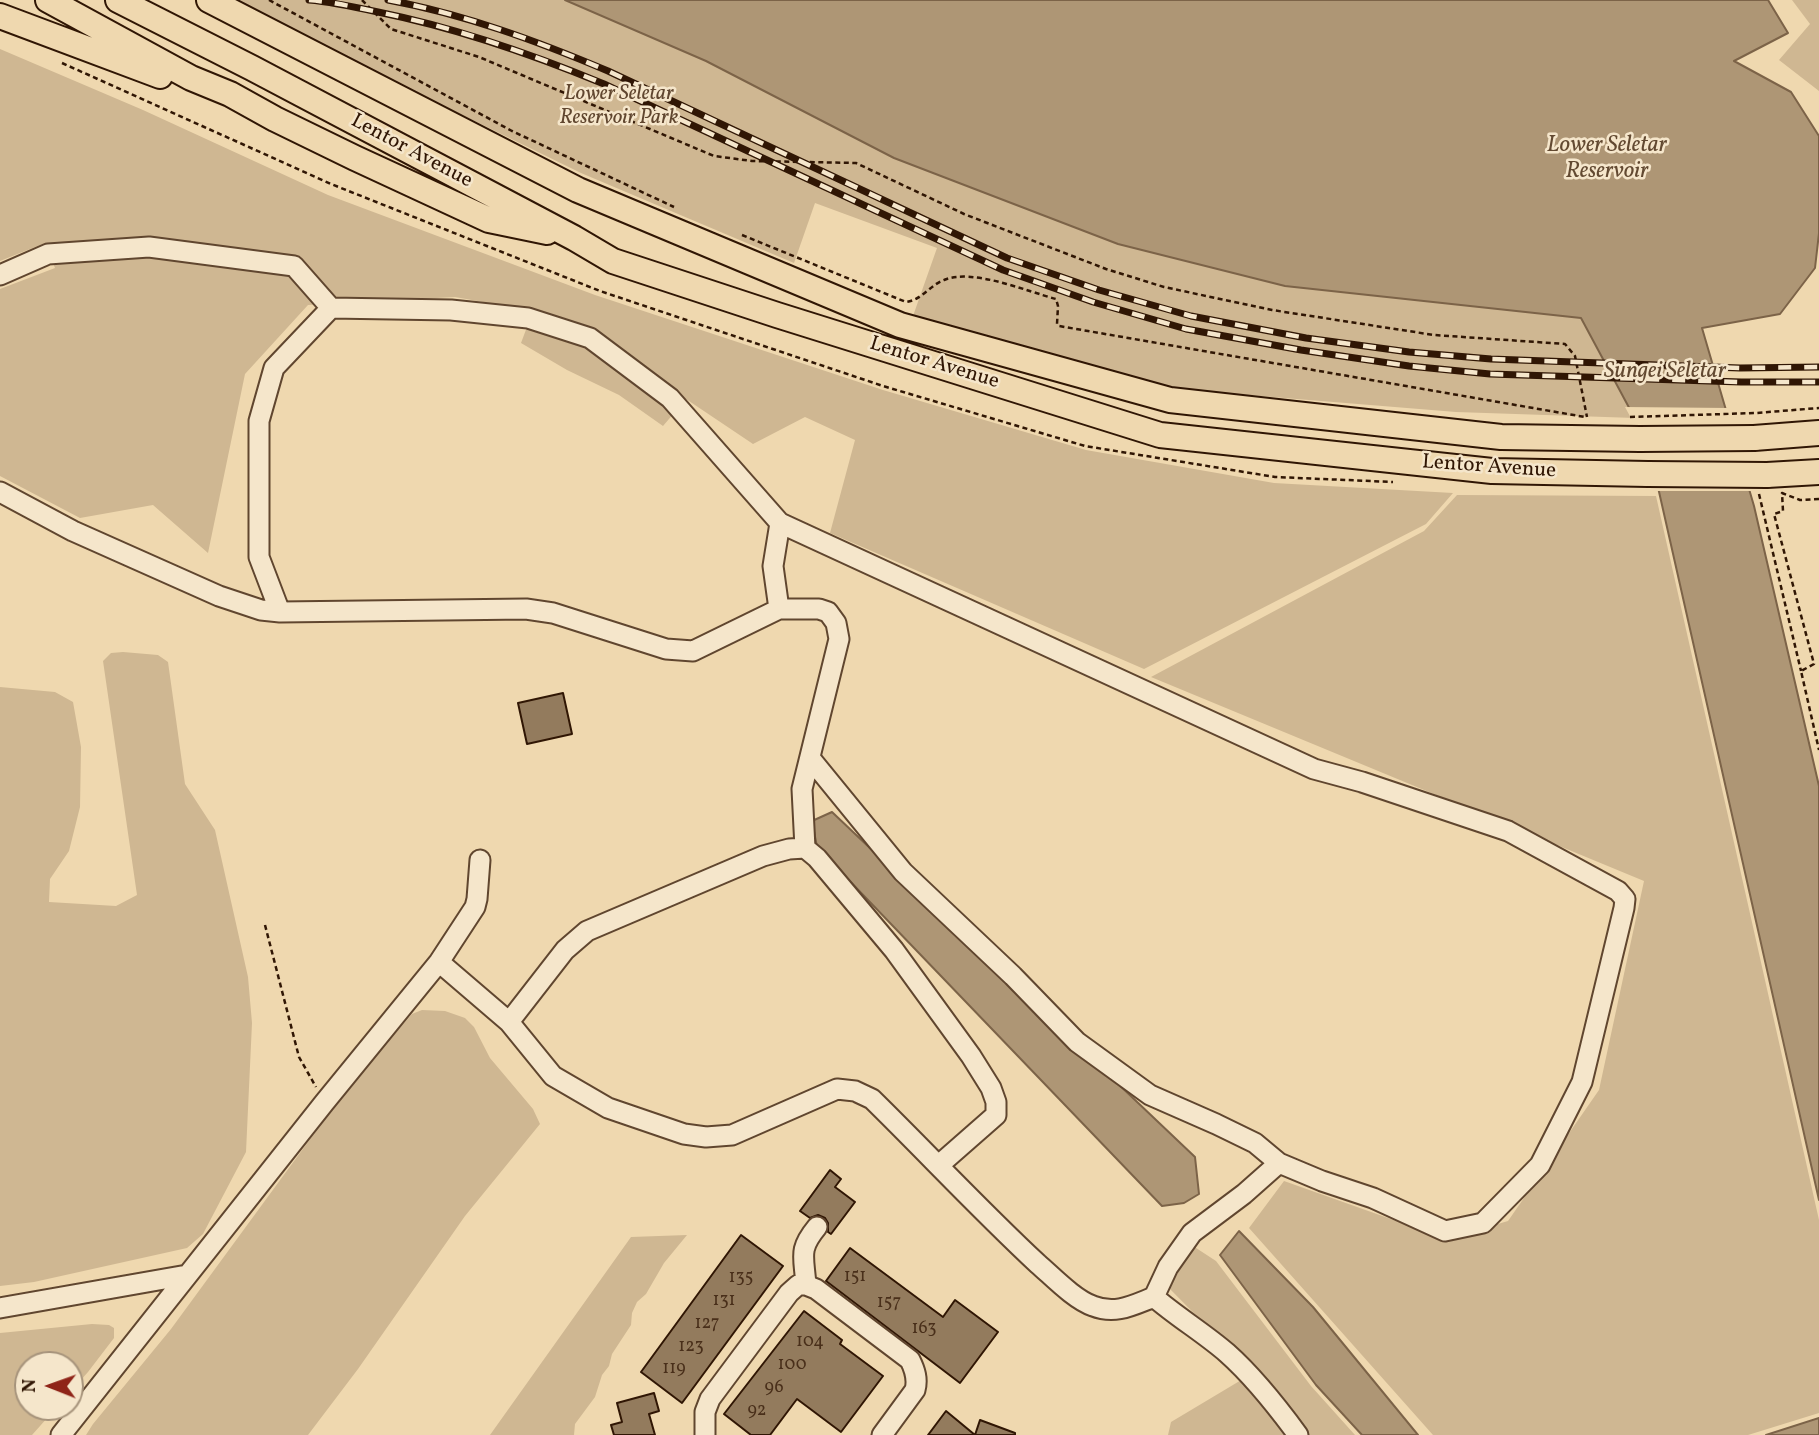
<!DOCTYPE html>
<html>
<head>
<meta charset="utf-8">
<style>
	body { margin:0 }
	#map { position:relative; width:1819px; height:1435px; overflow:hidden; background:#efd8af; font-family:Vollkorn,serif }
	canvas { display:block }
	.north { position:absolute; left:14px; top:1351px; width:70px; height:70px; box-sizing:border-box; background:#f5e6cb; border:2px solid #a6937b; border-radius:50%; rotate:271deg; font-size:19px; font-weight:700; line-height:28px; text-align:center; color:#301604 }
	.north::after { content:''; display:block; margin:auto; width:24px; height:32px; background:#8f2418; clip-path:polygon(50% 0,100% 100%,50% 72%,0 100%) }
</style>
</head>
<body>
<div id="map">
<canvas width="1819" height="1435"></canvas>
<div class="north">N</div>
</div>
<script>
const ctx = document.querySelector('canvas').getContext('2d');
ctx.lineJoin = 'round';
function paint(path, color) { ctx.fillStyle = color; ctx.fill(path, 'evenodd'); }
function strokePath(path, color, width, dash) { ctx.strokeStyle = color; ctx.lineWidth = width; ctx.lineCap = dash ? 'butt' : 'round'; ctx.setLineDash(dash || []); ctx.stroke(path); }
function drawText(font, color, halo, rows, align = 'center') {
  ctx.font = font + ' Vollkorn,serif'; ctx.lineWidth = 5; ctx.setLineDash([]); ctx.textBaseline = 'middle'; ctx.strokeStyle = halo; ctx.fillStyle = color; for (const [text, x, y, turn = 0] of rows) {
    ctx.save(); ctx.translate(x, y); ctx.rotate((+turn || 0) * Math.PI / 180); ctx.textAlign = isNaN(turn) ? turn : align; if (halo) ctx.strokeText(text, 0, 0); ctx.fillText(text, 0, 0); ctx.restore();
  }
}
paint(new Path2D(`
	M227,0H565L706,61L894,158L1118,244L1285,286L1581,318L1635,418L1456,412L1174,389L913,316L937,248L815,203L794,263L581,173Z
	M1792,0H1819V91L1779,60L1810,24Z
	M0,49L143,110L328,195L595,295L883,390L1086,450L1274,483L1453,493L1426,524L1144,669L830,533L855,440L805,417L753,444L686,399L663,426L619,395L567,370L521,343L533,311L455,297L308,305L245,374L208,553L153,505L80,518L0,476V289L55,268L45,243L0,261Z
	M1457,495L1656,496L1819,1220V1413L1748,1435H1433L1249,1228L1284,1181L1447,1239L1508,1221L1599,1090L1644,881L1151,677L1424,531Z
	M123,652L158,655L168,662L185,784L215,830L248,977L252,1023L246,1152L203,1234L187,1248L34,1282L0,1286V687L55,692L73,702L81,747L80,807L69,851L50,879L49,902L116,906L137,895L103,661L111,653Z
	M422,1010L445,1011L465,1018L474,1027L490,1058L533,1109L540,1124L465,1216L358,1369L308,1435H86L93,1424L171,1329L349,1086L412,1014Z
	M687,1235L664,1263L646,1294L637,1302L632,1313L631,1325L612,1354L609,1366L602,1375L595,1397L575,1424L574,1435H490L631,1237Z
	M1193,1246L1216,1261L1311,1386L1355,1435H1168L1171,1422L1253,1373L1169,1288Z
	M92,1324L109,1325L114,1328V1338L88,1372L70,1392V1365H28V1407H57L32,1435H0V1333Z`), '#cfb792');
const water = new Path2D(`
	M565,0H1768L1788,33L1734,61L1791,92L1819,136V233L1815,268L1780,314L1702,328L1754,506L1819,786V1200L1648,443L1581,318L1285,286L1118,244L894,158L706,61Z
	M832,812L1195,1157L1199,1194L1184,1203L1162,1206L817,847L812,821Z
	M1239,1231L1313,1307L1418,1435H1362L1316,1385L1220,1255Z
	M1819,1418V1435H1766Z`);
paint(water, '#ae9675');
strokePath(water, '#7c6348', 2);
paint(new Path2D(`
	M1625,407L1729,408L1753,491H1656L1645,444Z`), '#efd8af');
const building = new Path2D(`
	M563,693L572,734L527,744L518,703Z
	M830,1170L841,1179L835,1187L855,1202L831,1234L828,1232V1223L825,1218L818,1215L810,1218L800,1211Z
	M741,1235L783,1266L682,1403L641,1372Z
	M850,1248L943,1317L955,1300L998,1332L960,1383L826,1281Z
	M804,1311L842,1340L840,1344L883,1376L841,1432L797,1399L770,1435H751L724,1414Z
	M654,1393L659,1411L649,1414L655,1435H614L611,1425L622,1422L617,1403Z
	M946,1411L975,1435L980,1420L1015,1433V1435H928Z`);
paint(building, '#937b5d');
strokePath(building, '#301604', 2);
const minor = new Path2D(`
	M0,275L48,254L149,247L294,266L331,308
	M0,492L73,531L219,596L261,610L280,612L526,609L553,613L666,649L693,651L779,609H819L828,612L836,623L839,639L802,789L805,848
	M779,609L773,566L780,523
	M280,612L259,557V421L274,368L331,308L451,310L528,318L590,338L670,398L780,523L1314,769L1362,782L1508,831L1618,891L1625,899L1624,908L1582,1082L1540,1165L1483,1223L1445,1231L1373,1198L1322,1181L1279,1163L1255,1143L1216,1124L1150,1095L1077,1042L1013,976L903,872L810,758
	M439,962L509,1022L553,1076L608,1108L684,1134L706,1137L732,1135L837,1089L855,1091L872,1099C928,1154 981,1211 1038,1264C1053,1277 1075,1300 1093,1306C1116,1315 1133,1305 1154,1297L1168,1267L1192,1233L1244,1194L1279,1163
	M509,1022L565,950L587,931L763,856L789,849L805,848L817,858L894,950L971,1056L991,1088L996,1102V1115L939,1165
	M806,1285L816,1289L910,1360C915,1370 918,1379 915,1390L882,1435
	M806,1285C804,1256 798,1250 817,1227
	M1154,1297C1177,1317 1204,1333 1227,1353C1254,1377 1276,1405 1298,1435
	M0,1308L187,1275
	M61,1435L324,1103L439,962L475,907L477,899L480,860
	M705,1435V1412L710,1399L789,1293L798,1285H806`);
const major = new Path2D(`
	M48,0L191,78L230,94L275,119L355,158L489,220L547,232
	M118,0L252,68L574,238L613,261L777,315L1160,435L1492,471L1648,474
	M209,0L578,190L900,325L1170,400L1501,437L1640,439
	M0,16L160,76
	M1754,438L1819,433
	M1767,475L1819,472`);
strokePath(minor, '#60462f', 23);
strokePath(major, '#301604', 28);
strokePath(new Path2D(`
	M269,0L512,131L674,207
	M362,0L391,29L479,57L714,156L752,161L856,163L964,214L1106,269L1164,287L1272,310L1434,335L1565,344L1575,356L1587,417
	M62,63L331,184L600,291L883,386L1085,446L1275,477L1393,482
	M742,235L906,302C922,300 930,285 944,280C972,268 1026,291 1056,299L1058,306L1057,324L1059,326L1585,417
	M1630,417L1756,413L1819,408
	M1759,494L1801,671
	M1819,499L1800,500L1782,493L1783,511L1774,514L1814,664L1801,671L1819,750
	M265,925L299,1057L316,1087`), '#301604', 2.5, [5, 3.5]);
strokePath(minor, '#f5e6cb', 19);
strokePath(major, '#efd8af', 24);
const rail = new Path2D(`
	M309,0C332,2 355,7 378,12C457,28 529,53 604,84L1003,270L1093,302L1186,329L1301,350L1409,366L1490,374L1741,382H1819
	M388,0C464,14 537,41 608,71L1007,258L1099,290L1191,316L1306,338L1409,352L1491,359L1740,368L1819,367`);
strokePath(rail, '#301604', 7);
strokePath(rail, '#f5e6cb', 4.5, [13]);
const majorBridge = new Path2D(`
	M1640,439L1754,438
	M1648,474L1767,475`);
strokePath(majorBridge, '#301604', 28, []);
strokePath(majorBridge, '#efd8af', 24);
drawText('18px', '#492f1a', null, [
	["151",855,1278],
	["135",741,1279],
	["131",724,1302],
	["157",889,1304],
	["127",707,1325],
	["163",924,1330],
	["104",810,1343],
	["123",691,1348],
	["100",792,1366],
	["119",674,1370],
	["96",774,1389],
	["92",757,1412]
]);
drawText('italic 21px', '#60462f', '#f5e6cb', [
	["Lower Seletar",619,95],
	["Reservoir Park",619,119]
]);
drawText('21px', '#301604', '#f5e6cb', [
	["Lentor Avenue",411,152,28],
	["Lentor Avenue",934,364,17],
	["Lentor Avenue",1489,468,4]
]);
drawText('italic 23px', '#624931', '#f5e6cb', [
	["Lower Seletar",1607,147],
	["Reservoir",1607,173],
	["Sungei Seletar",1665,373]
]);
</script>
</body>
</html>
